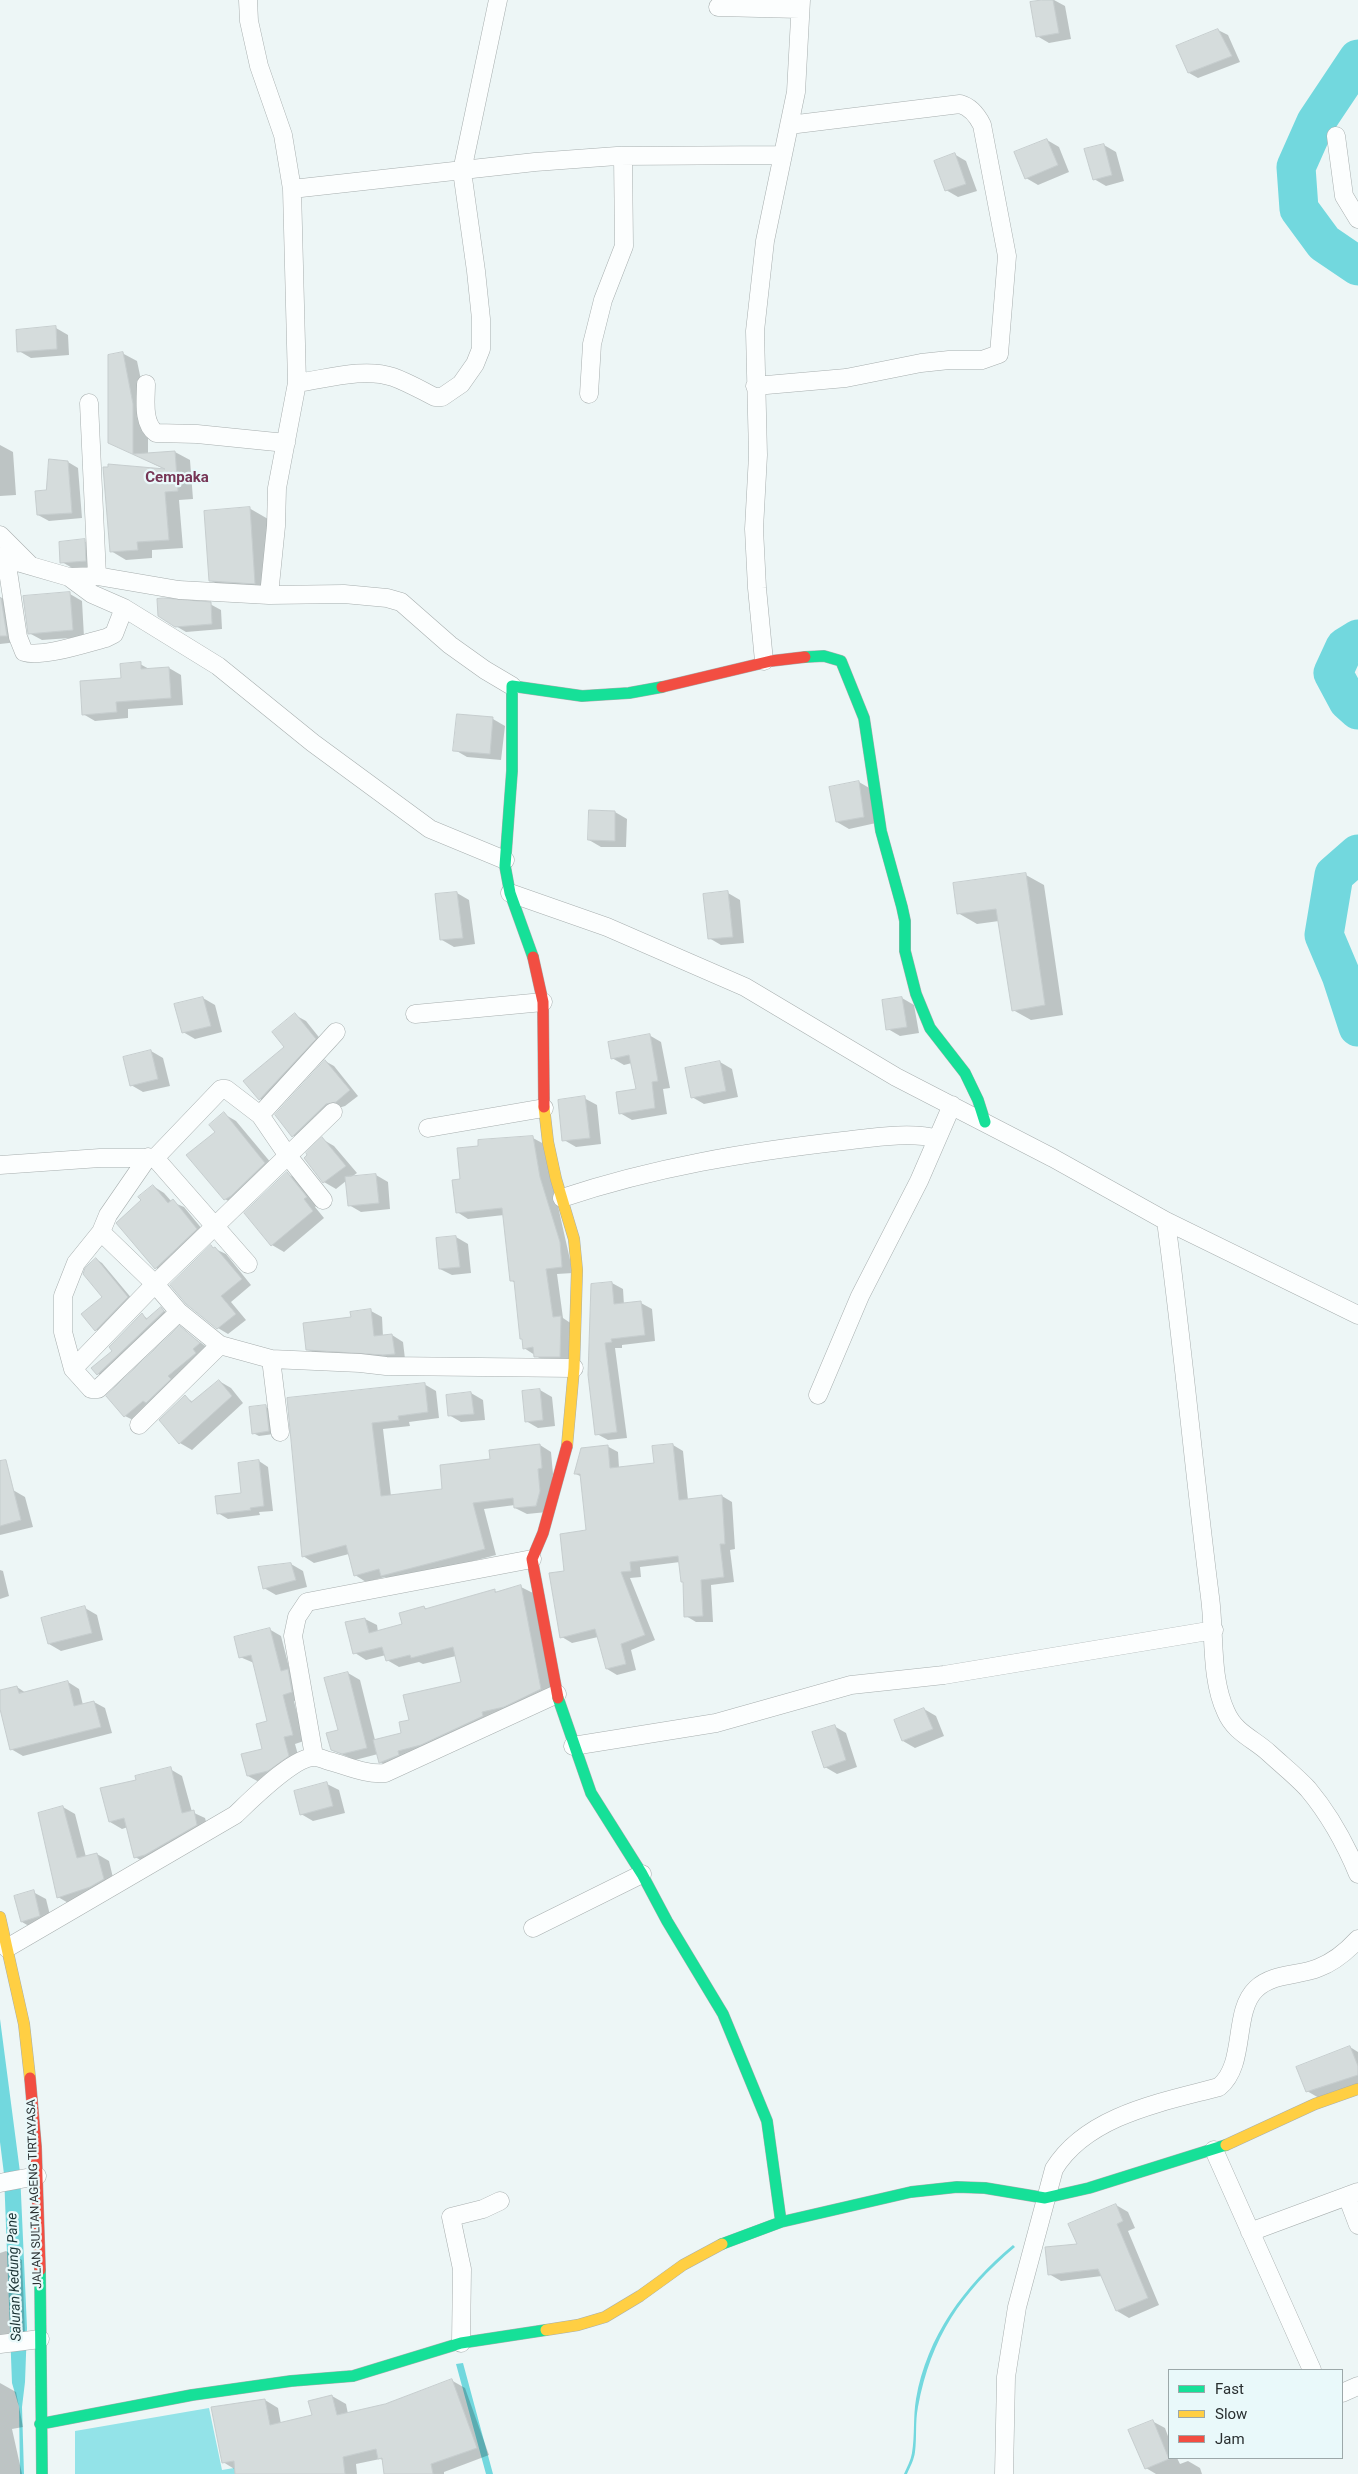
<!DOCTYPE html>
<html>
<head>
<meta charset="utf-8">
<style>
	body { margin:0 }
	#map { position:relative; width:1358px; height:2474px; overflow:hidden; background:#edf6f6; font-family:Roboto,sans-serif }
	canvas { display:block }
	.legend { position:absolute; left:1168px; top:2369px; width:175px; height:90px; box-sizing:border-box; background:#e9f9fa; border:1px solid #9ca8a9; margin:0; padding:6px 9px; list-style:none; font-size:15px; color:#292f30 }
	.legend li { display:flex; align-items:center; gap:10px; height:25px }
	.legend b { width:25px; border:1px solid #9ca8a9 }
</style>
</head>
<body>
<div id="map">
<canvas width="1358" height="2474"></canvas>
<ul class="legend">
<li><b style="height:6px;background:#16e098"></b>Fast</li>
<li><b style="height:6px;background:#ffcf43"></b>Slow</li>
<li><b style="height:6px;background:#f24e42"></b>Jam</li>
</ul>
</div>
<script>
const ctx = document.querySelector('canvas').getContext('2d');
ctx.lineJoin = 'round';
function paint(path, color) { ctx.fillStyle = color; ctx.fill(path, 'evenodd'); }
function strokePath(path, color, width, dash) { ctx.strokeStyle = color; ctx.lineWidth = width; ctx.lineCap = dash ? 'butt' : 'round'; ctx.setLineDash(dash || []); ctx.stroke(path); }
function drawText(font, color, halo, rows, align = 'center') {
  ctx.font = font + ' Roboto,sans-serif'; ctx.lineWidth = 4.5; ctx.setLineDash([]); ctx.textBaseline = 'middle'; ctx.strokeStyle = halo; ctx.fillStyle = color; for (const [text, x, y, turn = 0] of rows) {
    ctx.save(); ctx.translate(x, y); ctx.rotate((+turn || 0) * Math.PI / 180); ctx.textAlign = isNaN(turn) ? turn : align; if (halo) ctx.strokeText(text, 0, 0); ctx.fillText(text, 0, 0); ctx.restore();
  }
}
paint(new Path2D(`
	M209,2408L222,2470L264,2463L265,2474H75V2431Z`), '#93e3e8');
paint(new Path2D(`
	M0,2019L20,2172L27,2328L25,2382L22,2407L24,2474H20L19,2407L12,2383L4,2174L0,2142Z
	M1013,2245L1015,2247C961,2293 931,2337 918,2407C915,2422 917,2437 915,2452C914,2460 910,2467 907,2474H904C907,2467 911,2460 912,2453C915,2435 913,2417 916,2399C927,2336 964,2286 1013,2245Z
	M463,2363L493,2474H486L456,2364Z`), '#72d8de');
paint(new Path2D(`
	M1049,0H1054L1065,6L1071,39L1049,43L1037,36Z
	M1218,30L1228,35L1240,62L1198,78L1189,73L1177,46Z
	M1047,140L1059,147L1069,172L1038,185L1026,178Z
	M1104,145L1116,152L1124,181L1106,186L1094,179Z
	M954,154L966,161L977,191L958,197L946,190Z
	M56,328L68,335L69,355L31,358L19,351Z
	M122,353L137,361L148,413V454L175,452L190,460L193,499L179,500L183,548L152,550V558L126,560L111,551L166,470L109,442Z
	M0,445L13,452L16,495L0,496Z
	M68,462L78,468L82,518L49,521L38,515L47,492Z
	M249,508L268,519L273,593L229,591L210,580Z
	M84,541L96,548L97,567L74,569L62,562Z
	M70,594L82,601L84,637L42,640L29,633Z
	M0,597L12,603L18,642L0,644Z
	M210,604L221,610L222,629L186,632L159,616Z
	M140,664L151,670L169,668L181,675L183,705L128,709V718L95,721L83,714Z
	M458,715L493,719L505,726L501,760L467,757L455,750Z
	M859,782L871,789L876,823L849,829L837,822Z
	M615,812L627,819L626,847H601L589,840Z
	M1026,875L1044,885L1063,1015L1031,1020L1013,1010L999,921L977,924L958,913Z
	M457,893L469,900L475,944L454,947L442,940L436,895Z
	M728,893L740,900L744,943L721,945L709,938Z
	M203,998L215,1005L222,1032L195,1039L183,1032Z
	M902,998L914,1005L919,1033L900,1036L888,1029Z
	M295,1015L306,1021L326,1046L271,1106L260,1099L245,1081L286,1047Z
	M649,1035L661,1042L670,1088L663,1089L667,1114L632,1120L620,1113L637,1090L632,1063L624,1065L612,1058Z
	M151,1051L163,1058L170,1086L143,1092L131,1085Z
	M325,1061L334,1066L358,1096L345,1106L335,1109L302,1141L293,1136Z
	M720,1062L732,1069L738,1097L704,1104L692,1097Z
	M584,1098L597,1105L601,1144L576,1147L564,1140Z
	M224,1114L236,1121L277,1170L237,1206L225,1199L217,1132Z
	M533,1138L544,1144L573,1273L557,1274L563,1318L572,1324L571,1363H547L524,1348L515,1283L511,1280L504,1215L468,1219L457,1212L462,1180Z
	M322,1139L334,1146L357,1173L350,1178L376,1175L388,1182L390,1209L361,1212L349,1205L346,1181L336,1189L324,1182L305,1159Z
	M287,1174L299,1180L318,1204L315,1207L324,1218L284,1252L272,1245Z
	M153,1186L164,1193L172,1202L184,1207L207,1235L167,1275L156,1268L118,1223L143,1200Z
	M456,1237L468,1244L471,1273L452,1275L440,1269Z
	M211,1247L226,1254L251,1285L231,1302L246,1320L228,1334L218,1328Z
	M96,1259L102,1263L133,1300L101,1333L96,1330L104,1297Z
	M612,1283L623,1289L624,1305L641,1303L652,1309L655,1341L622,1345V1348H615L627,1438L608,1440L597,1434L590,1387Z
	M161,1308L169,1315L104,1377L98,1374L93,1368L114,1351L142,1315L148,1319Z
	M371,1311L382,1317L383,1337L392,1335L403,1342L405,1359L318,1355L307,1349L352,1318Z
	M180,1328L211,1350L137,1422L125,1416Z
	M219,1381L231,1388L243,1403L192,1450L180,1443L185,1397L193,1402Z
	M424,1384L436,1391L439,1418L409,1422L410,1426L383,1429L391,1496L444,1490L491,1460L540,1445L551,1452L553,1474L547,1512L527,1514L515,1508V1505L484,1509L496,1555L393,1582L385,1577L366,1582L355,1575L349,1554L314,1563L303,1556L288,1399Z
	M540,1390L552,1397L555,1426L538,1428L526,1421Z
	M471,1393L483,1400L485,1420L461,1422L449,1415Z
	M266,1407L271,1410L274,1434L259,1436L253,1433Z
	M673,1445L683,1451L688,1500L722,1496L732,1502L735,1549L730,1550L734,1582L711,1585L713,1622H696L686,1616L684,1582L680,1562L640,1567L641,1577L630,1578L655,1640L631,1650L636,1670L617,1675L607,1669L598,1637L572,1643L562,1637L566,1572L588,1532L582,1477L576,1474L607,1446L618,1452L619,1468L655,1464Z
	M259,1461L268,1467L273,1511L259,1512L260,1515L228,1519L218,1513L243,1494Z
	M13,1490L25,1497L33,1527L0,1535V1493Z
	M291,1564L303,1571L307,1587L276,1595L264,1588Z
	M0,1570L3,1571L9,1596L0,1599Z
	M521,1587L533,1593L552,1696L391,1768L380,1762L378,1754L355,1760L332,1750L339,1731L348,1673L360,1680L375,1740L403,1734L410,1720L463,1683L456,1656L423,1664L419,1662L399,1667L387,1660L386,1655L366,1660L355,1653L365,1619L377,1625L378,1632L403,1625L424,1607L427,1609L495,1591L498,1593Z
	M85,1608L97,1615L103,1640L61,1651L49,1644Z
	M269,1629L281,1636L290,1671L299,1677L303,1699L294,1701L304,1741L295,1744L300,1762L259,1782L248,1776L264,1750L269,1722L254,1663L240,1657Z
	M68,1682L79,1689L83,1705L94,1702L105,1708L112,1733L23,1756L11,1749L0,1704V1691L17,1687L26,1693Z
	M924,1709L936,1716L944,1736L915,1748L903,1741Z
	M834,1726L846,1733L857,1767L837,1774L825,1767Z
	M170,1769L182,1776L192,1812L205,1818L209,1832L148,1864L135,1857L128,1827L122,1829L110,1822L138,1781Z
	M327,1784L339,1790L345,1813L313,1821L301,1814Z
	M63,1807L75,1814L86,1857L97,1854L109,1861L115,1886L70,1904L58,1897Z
	M33,1892L46,1899L52,1923L34,1929L22,1922Z
	M1350,2047L1358,2052V2085L1319,2098L1307,2091Z
	M1116,2205L1128,2212L1135,2228L1128,2231L1159,2305L1129,2318L1117,2311L1102,2276L1061,2281L1049,2274Z
	M6,2251L22,2260L25,2335L0,2339V2253Z
	M451,2380L465,2388L489,2455L444,2472V2474H385L383,2460L380,2459L356,2464L357,2474H275L236,2470L223,2462L265,2400L278,2408L281,2424L313,2416L332,2396L346,2404L348,2414L385,2405Z
	M0,2383L16,2392L23,2427L12,2429L22,2474H0Z
	M1152,2421L1165,2428L1169,2439V2458H1177L1180,2464L1188,2461L1200,2468L1202,2474H1156L1146,2468Z`), '#0003');
strokePath(new Path2D(`
	M1358,59L1316,122L1296,167L1299,209L1324,243L1358,266
	M1358,639L1345,647L1333,673L1348,701L1358,710
	M1358,854L1334,875L1324,935L1341,975L1358,1027`), '#72d8de', 39);
const building = new Path2D(`
	M1042,0H1053L1059,33L1036,37L1030,2Z
	M1218,29L1232,56L1188,73L1176,46Z
	M1047,139L1058,165L1025,179L1014,152Z
	M1104,144L1112,175L1093,180L1084,149Z
	M955,153L966,184L945,191L934,161Z
	M56,326L57,349L17,352L16,330Z
	M123,352L133,404V454L175,451L178,491L165,492L169,540L137,542L138,550L110,552L103,467H108V464L165,469L108,443V355Z
	M49,459L68,461L72,513L37,515L35,491L46,490Z
	M250,507L255,584L209,581L204,511Z
	M85,539L86,561L60,563L59,542Z
	M70,592L73,630L28,634L23,596Z
	M0,598H1L7,636H0Z
	M164,598L211,602L212,624L175,627L158,616L157,599Z
	M141,662V669L169,667L171,698L116,702L117,712L82,715L80,681L121,678L120,664Z
	M457,714L493,717L490,754L453,751Z
	M859,781L864,817L836,822L829,787Z
	M589,810L615,811V841L588,840Z
	M1026,873L1045,1005L1012,1011L996,909L957,914L953,883Z
	M728,891L733,937L708,939L703,894Z
	M457,892L463,938L440,940L435,894Z
	M203,997L211,1026L182,1033L174,1004Z
	M902,997L907,1027L886,1030L882,1000Z
	M295,1013L316,1039L259,1100L243,1081L284,1047L272,1032Z
	M650,1034L658,1081L652,1082L655,1108L619,1114L616,1092L636,1089L629,1055L611,1059L608,1042Z
	M151,1050L158,1079L130,1086L123,1057Z
	M325,1060L350,1090L336,1102L326,1104L292,1137L275,1115Z
	M720,1061L726,1091L691,1098L685,1068Z
	M585,1096L590,1138L562,1141L558,1100Z
	M224,1112L265,1163L231,1196L224,1200L186,1155L215,1132L209,1125Z
	M533,1136L540,1177L560,1242L562,1267L546,1269L553,1317L561,1316L560,1357H534L533,1347L523,1349L522,1339H520L514,1281H510L502,1208L456,1213L452,1180L460,1179L457,1148L478,1146V1140Z
	M322,1137L346,1166L323,1183L304,1158L307,1155L306,1153Z
	M287,1172L307,1197L304,1199L313,1211L271,1246L244,1213Z
	M376,1174L379,1203L348,1206L345,1177Z
	M153,1185L168,1203L173,1199L197,1229L155,1269L116,1223L141,1200L138,1197Z
	M456,1236L460,1267L439,1269L436,1238Z
	M211,1245L213,1248L215,1247L242,1279L221,1296L236,1314L217,1329L186,1304L170,1285Z
	M96,1258L128,1297L95,1331L81,1314L102,1297L83,1274L85,1268Z
	M612,1282L614,1304L641,1301L645,1335L611,1339L612,1342L605,1343L617,1432L595,1435L588,1375L591,1284Z
	M161,1307L164,1311L97,1375L91,1368L112,1351L109,1347L142,1313L146,1319Z
	M371,1309L374,1336L392,1334L395,1354L383,1355L306,1350L303,1323L351,1317L350,1312Z
	M180,1326L200,1343L193,1349L196,1353L168,1376L171,1379L146,1403L143,1401L124,1417L106,1396Z
	M219,1380L232,1396L179,1444L159,1420L185,1395L191,1402Z
	M425,1383L428,1412L398,1416L399,1420L372,1423L381,1496L442,1489L440,1465L490,1459L489,1450L540,1444L542,1468L538,1469L540,1491L536,1506L514,1508L513,1498L473,1503L485,1549L381,1576L379,1569L354,1576L346,1545L302,1557L287,1398Z
	M540,1389L543,1420L525,1422L522,1391Z
	M471,1392L474,1414L448,1416L446,1395Z
	M266,1405L269,1431L252,1434L249,1407Z
	M673,1444L679,1500L722,1495L725,1544H720L724,1577L701,1580L703,1616L684,1617L683,1582H681L678,1556L630,1562L631,1571L621,1572L645,1635L621,1644L626,1664L606,1669L595,1629L560,1638L549,1573L564,1571L560,1534L586,1530L580,1474H574L581,1448L608,1445L610,1468L654,1463L652,1446Z
	M6,1460L21,1520L0,1526V1461Z
	M259,1460L264,1506L250,1508L251,1510L217,1514L215,1496L241,1493L238,1463Z
	M291,1563L296,1580L263,1589L258,1567Z
	M521,1585L541,1689L504,1707L482,1712L483,1716L421,1745L398,1751L399,1755L379,1763L373,1740L401,1733L399,1722L409,1720L403,1695L461,1682L453,1647L411,1658L410,1655L386,1661L382,1647L353,1654L345,1622L365,1618L369,1633L402,1624L399,1613L424,1606L425,1609L495,1589V1592Z
	M85,1606L92,1633L48,1644L41,1618Z
	M270,1628L281,1671L288,1669L292,1692L283,1695L293,1735L284,1737L289,1756L268,1771L247,1776L241,1754L262,1749L256,1724L267,1721L251,1655L239,1658L234,1637Z
	M348,1672L367,1748L342,1754L331,1750L326,1733L338,1730L324,1678Z
	M68,1681L74,1706L94,1701L101,1727L10,1750L0,1709V1690L17,1686L19,1693Z
	M924,1708L933,1729L902,1741L894,1720Z
	M835,1725L846,1760L824,1768L812,1732Z
	M171,1767L182,1813L194,1810L197,1825L145,1855L134,1858L124,1818L109,1822L100,1788L136,1780L135,1776Z
	M327,1782L333,1806L300,1815L294,1791Z
	M63,1806L77,1858L97,1853L104,1879L90,1887L57,1898L38,1813Z
	M34,1890L40,1916L21,1922L14,1896Z
	M1350,2046L1358,2066V2075L1306,2092L1296,2067Z
	M1116,2204L1123,2221L1117,2224L1148,2298L1116,2311L1098,2269L1048,2275L1045,2247L1077,2244L1068,2224Z
	M452,2379L477,2448L431,2464L433,2474H384L382,2458L378,2459L376,2449L343,2457L345,2474H235L234,2461L222,2463L211,2407L265,2399L270,2425L312,2415L308,2401L332,2395L337,2415L385,2404Z
	M1153,2420L1169,2459L1145,2469L1128,2430Z`);
paint(building, '#d5dcdc');
strokePath(building, '#c6cdce', 1);
const street = new Path2D(`
	M248,0L249,21L259,66L283,135L292,189L297,383L277,488L276,526L269,595
	M718,7L800,9
	M1336,136L1344,196L1358,219
	M292,189L535,162L617,156L783,155
	M297,383C326,379 364,367 393,377C407,382 421,390 435,397H442L461,384L475,364L481,349V319L476,271L462,171L498,0
	M146,384C146,399 142,423 156,433L197,434L286,443
	M755,386L846,378L921,363L949,360H982L999,354L1007,256L982,125C977,115 971,107 960,104L789,125
	M589,394L592,344L603,300L624,246L623,156
	M89,403L97,576
	M0,535L30,565
	M0,557L69,577L97,576L179,590L269,595L344,594L387,598L401,602L450,645L485,670L512,686
	M6,558L18,637L24,652C42,658 86,643 106,638L114,634L124,608
	M69,577L92,594L124,608L218,666L313,743L430,829L505,860
	M764,661L757,588L754,529L758,455L755,331L765,241L796,92L801,0
	M510,893L607,927L745,987L896,1077L1053,1158L1166,1221L1358,1315
	M415,1014L543,1002
	M428,1128L544,1108
	M148,1157L108,1215L101,1232L76,1263L63,1296V1332L73,1369L91,1389H98L179,1312
	M155,1158L221,1089H226L260,1115
	M0,1165L100,1158H155L248,1264
	M562,1198C655,1167 746,1152 843,1141C870,1138 912,1131 937,1139
	M323,1200L288,1156L260,1115L336,1032
	M1166,1221C1183,1346 1194,1472 1210,1597C1215,1634 1210,1678 1226,1712C1235,1733 1254,1739 1269,1753C1282,1765 1296,1776 1308,1789C1328,1813 1346,1845 1358,1874
	M101,1232L155,1284L179,1312L220,1345L139,1425
	M220,1345L271,1359L360,1363L386,1366L574,1368
	M271,1359L280,1432
	M73,1369L155,1284L333,1112
	M818,1395L860,1296L919,1181L952,1105
	M573,1746L716,1723L851,1685L944,1675L1214,1630
	M314,1756L293,1636L297,1617L307,1602L532,1559
	M533,1928L642,1874
	M7,1948L235,1815C250,1801 294,1756 315,1757C319,1757 325,1760 329,1761C348,1766 366,1775 385,1773L557,1694
	M1214,2150L1312,2370
	M0,2183L37,2176
	M1347,2196L1358,2225
	M1250,2232L1358,2192
	M461,2343L462,2269L451,2217L483,2209L500,2201
	M0,2344L40,2339
	M1342,2393L1358,2386
	M1004,2474L1006,2377L1017,2307L1054,2169C1087,2115 1163,2102 1219,2087C1247,2064 1232,2012 1256,1989C1273,1973 1298,1976 1318,1968C1334,1962 1347,1951 1358,1939`);
const fast = new Path2D(`
	M805,657L824,656L841,661L864,718L881,831L902,907L905,921V951L916,994L930,1028L965,1073L978,1100L985,1122
	M533,957L510,893L505,866L512,771V686L582,696L629,693L662,687
	M558,1698L591,1793L642,1874L667,1921L723,2014L767,2121L781,2222
	M722,2244L781,2222L911,2192L957,2187L985,2188L1045,2198L1089,2188L1226,2145
	M40,2270L42,2474
	M40,2424L192,2395L291,2381L353,2376L461,2343L546,2330`);
const slow = new Path2D(`
	M544,1107L548,1142L556,1179L574,1239L577,1270L574,1368L567,1446
	M0,1917L24,2024L30,2078
	M1226,2145L1315,2104L1358,2089
	M546,2330L578,2325L605,2317L640,2296L683,2265L722,2244`);
const jam = new Path2D(`
	M662,687L771,661L805,657
	M533,957L543,1002L544,1107
	M558,1698L532,1559L543,1533L567,1446
	M30,2078L36,2147L40,2270`);
strokePath(street, '#a7aeae', 19);
strokePath(fast, '#a7aeae', 12);
strokePath(slow, '#a7aeae', 12);
strokePath(jam, '#a7aeae', 12);
strokePath(street, '#fcfefe', 18);
strokePath(fast, '#16e098', 11);
strokePath(slow, '#ffcf43', 11);
strokePath(jam, '#f24e42', 11);
drawText('12px', '#292f30', '#e9f9fa', [
	["JALAN SULTAN AGENG TIRTAYASA",35,2194,-92]
]);
drawText('italic 14px', '#1b3234', '#e9f9fa', [
	["Saluran Kedung Pane",15,2277,-92]
]);
drawText('bold 15px', '#763555', '#e9f9fa', [
	["Cempaka",177,478]
]);
</script>
</body>
</html>
